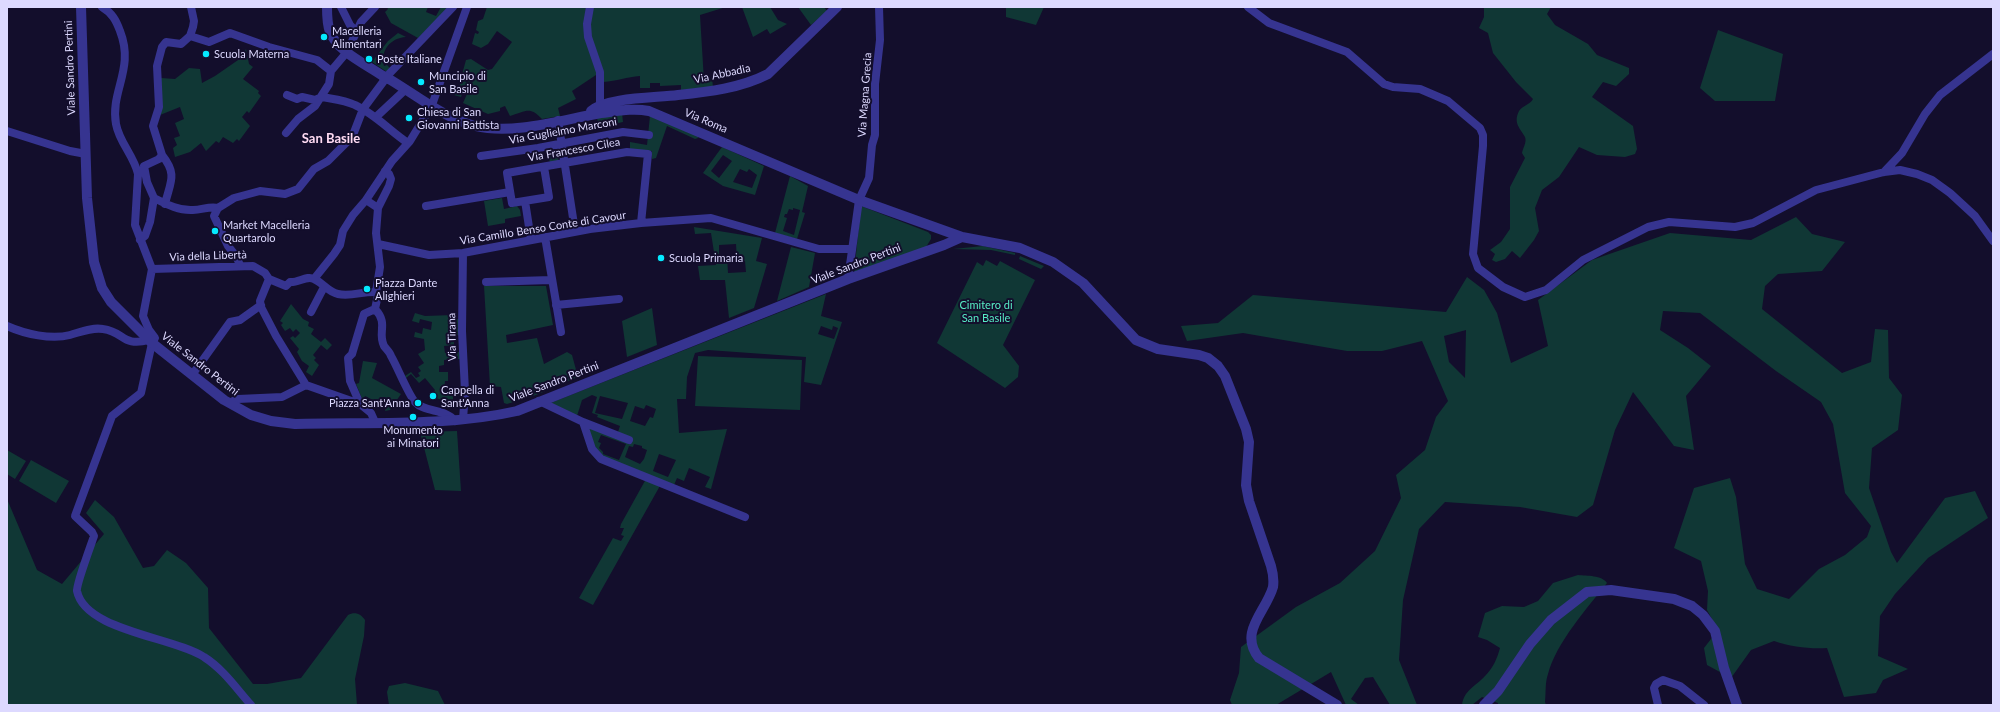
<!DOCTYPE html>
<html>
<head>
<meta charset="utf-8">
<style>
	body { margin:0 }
	#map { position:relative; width:2000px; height:712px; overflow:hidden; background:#130e2c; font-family:Lato,sans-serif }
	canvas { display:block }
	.frame { position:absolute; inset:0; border:8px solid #ddd9ff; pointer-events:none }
</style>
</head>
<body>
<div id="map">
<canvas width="2000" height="712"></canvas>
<div class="frame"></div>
</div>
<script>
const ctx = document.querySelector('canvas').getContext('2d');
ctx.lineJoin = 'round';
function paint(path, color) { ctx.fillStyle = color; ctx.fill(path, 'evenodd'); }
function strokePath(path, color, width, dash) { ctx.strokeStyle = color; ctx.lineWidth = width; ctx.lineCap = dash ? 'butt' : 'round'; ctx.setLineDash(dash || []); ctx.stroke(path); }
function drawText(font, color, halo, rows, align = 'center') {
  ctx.font = font + ' Lato,sans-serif'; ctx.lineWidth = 4; ctx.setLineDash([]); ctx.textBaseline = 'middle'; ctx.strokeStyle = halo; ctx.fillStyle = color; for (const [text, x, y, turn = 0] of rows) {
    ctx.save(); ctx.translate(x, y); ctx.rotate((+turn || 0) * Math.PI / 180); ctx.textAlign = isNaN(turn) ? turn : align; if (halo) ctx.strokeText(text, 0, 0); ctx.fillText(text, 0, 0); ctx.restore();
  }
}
paint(new Path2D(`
	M387,7H428L426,12L436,16L441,7H450L418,38L391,23L385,12L388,9Z
	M487,7H726L700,15L704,81L712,78L713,87L681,90V85L660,86V83H650V88H640V76C627,77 617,81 603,82L599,73L572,91L576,99L558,108L560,116L542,119C530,106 526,111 510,116L505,106L500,108V111L488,114L463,103L467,94L463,92L461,97L454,95L463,79L461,78L466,60L471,59L488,70L492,69L512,42L497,31L488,44L481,48L472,44L475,33L478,34L479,32L476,30L478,21L483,19Z
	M742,7H770L778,20L787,24L770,34L767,29L753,37Z
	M798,7H824L827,11L811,25Z
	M1006,7H1044L1036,25L1006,17Z
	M1484,7H1551L1547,14L1555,25L1588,44L1597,55L1629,68V74L1616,86L1603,82L1592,97L1633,126L1637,149L1635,154L1625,157L1597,155L1579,147L1559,177L1542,190L1535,208L1539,231L1534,240L1520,258L1512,251L1505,259L1496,262L1492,260L1495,254L1490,250L1501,242L1510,229V187L1525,158L1522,153C1523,148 1527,142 1525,137C1520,128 1513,123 1519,111C1523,105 1530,105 1533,99L1516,82L1493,53L1488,33L1479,28L1484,17Z
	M1718,30L1783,54L1775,101H1715L1700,88Z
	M398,33L406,37C390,38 380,51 384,66L387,65L390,68L387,72L372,62L388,41Z
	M246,49L249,64L253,67L243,79L259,91L258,93L261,96L249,113L247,111L242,117L250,126L239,141L237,139L233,143L223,137L219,143L216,141L206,151L201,143L190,152L175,157L173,148L177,145L174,138L180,136L175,123L184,119L180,107L160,115L161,78L175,79L189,68L200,69L202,83L215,76L241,58Z
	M622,113L623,122L599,127L597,118Z
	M650,116L699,135L698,138L695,139L667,126L656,158L652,159V151L630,150V142L647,145Z
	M722,147L764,166L755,195L723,186L703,173ZM723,155L732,161L719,178L711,171ZM740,169L747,172L749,169L757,175L752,188L733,182Z
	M559,152L558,161L550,163L548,154Z
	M790,176L808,186L802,212L805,213L797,239L775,233ZM793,208L800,210L794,235L783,231L787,218L784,217L785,214H787L789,209L793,210Z
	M502,198L504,209L517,206L520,210L521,216L505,219V223L488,226L484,201Z
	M861,206L928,232L931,235V239L926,247L854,274Z
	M1796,217L1812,234L1845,242L1822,271L1778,274L1765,286L1762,309L1842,373L1871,362L1875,329L1888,330L1889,378L1902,395L1898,430L1872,448L1869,488L1891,552L1897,563L1945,498L1975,491L1988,518L1928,558L1895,594L1880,616L1878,656L1908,669L1883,680L1876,693L1844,697L1827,648C1810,649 1791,647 1774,641L1751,650L1731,678L1707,665L1704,648L1718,630L1707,610L1708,591L1701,561L1674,548L1694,488L1730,478L1736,497L1745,564L1757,589L1789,599L1819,569L1845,555L1867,537L1871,526L1845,493L1833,424L1821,402L1776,371L1700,313L1663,311L1660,330L1688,348L1711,366L1686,396L1694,450L1674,446L1633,392L1615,430L1593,505L1577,517L1520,507L1445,502L1419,529L1403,600L1399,660L1417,705H1390L1373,677L1365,678L1351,699L1359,705H1346L1331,672L1276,705H1232L1230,700L1239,673L1241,647L1296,607L1340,583L1375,551L1401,498L1396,475L1425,450L1436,417L1448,401L1422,341L1382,351H1347L1243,333L1187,341L1181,326L1218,323L1253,295L1446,312L1467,277L1484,290L1497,313L1511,363L1548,346L1538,300L1592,260L1670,233L1751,240ZM1466,330L1465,378L1449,362L1444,336Z
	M694,227L762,238L756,261L767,264L754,308L729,318L725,280H700L698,266L716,265L711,233L695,234ZM736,244L737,261H745L746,272L728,273L727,256H719V245Z
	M983,246L1015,253V255L991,250L953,249Z
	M791,247L815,253L809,287L777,301Z
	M1020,256L1044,266L1041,269L1019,259Z
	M986,260L997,266L1000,261L1035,280L1003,345L1019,366L1018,377L1005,388L937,343L977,262L983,266Z
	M484,286H546L553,325L506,335L507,343L537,338L544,364L567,352L572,355L578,377L536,395L507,404L504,403L501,387L490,386Z
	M826,294L821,316L842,322L821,385L804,382L806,357L708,350L695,353L687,377L686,399H677L679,433L727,429L711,489L705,487L710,477L689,468L684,481L677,478L674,485L605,458L594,446L584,421L548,404ZM821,326L832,330L833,326L838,328L834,339L818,334ZM592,395L597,397L592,413L598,415L597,417L620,426L618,432L577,416L582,400ZM600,396L628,403L622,419L595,413ZM646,405L656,409L653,418L650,417L645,426L630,421L635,406L644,409ZM601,435L626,444L619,460L603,454V452L599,448L601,443L598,442ZM634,444L642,446V448L647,450L644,459L640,464L625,457L629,446L633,447ZM659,454L676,460L668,477L653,471Z
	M291,304L303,319L309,322L308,326L314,329L311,334L321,342L325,338L332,345L327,350L321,345L313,355L316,358L314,360L319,365L312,376L306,372L309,366L302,361L297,352L299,349L290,338L293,336L295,338L300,333L296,329L293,332L290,328L285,331L281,325L283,323L280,321Z
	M652,308L657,345L627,357L622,321Z
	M415,313L425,316L453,315V319H460V335H454V345L444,346L445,353L460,352L461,359L444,360V365L439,366V372H448V381H445L444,392H453V402L443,397L442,400L436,398L434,392L435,390L425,378L419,383L411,374L406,378L405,376L411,372L416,378L420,376L418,373L421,371L418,367L424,363L418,354L425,350L424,339L414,337L415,332L422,334L423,328L431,330L432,322L420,319L419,323L412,321Z
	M698,356L802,360L800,410L695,406Z
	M363,361L377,363L372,378L401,394L390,410L385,411L389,399L383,397L381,404L365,396L363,401L356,384L359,383Z
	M457,431L461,491L435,490L420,432Z
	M7,450L26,461L15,479L7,474Z
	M31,460L69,481L56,503L19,481Z
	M646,479L661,484L593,605L579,598L613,538L621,541L624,536L621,535L624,528H620L621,524Z
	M7,499L37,570L62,584L104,534L86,513L95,500L114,517L143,568L154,566L167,550L186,563L208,588L209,628L253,684H267L301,678L348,615C355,611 361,614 365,620L364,636L355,679L357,705H7Z
	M1578,575C1587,576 1602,575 1607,583C1588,607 1556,643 1548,674C1545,682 1546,693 1545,702L1546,705H1498V703L1482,697L1472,705H1462C1464,690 1475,687 1485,676C1493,668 1497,659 1500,648L1487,640L1478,637L1485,613L1502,606L1524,607L1538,601L1553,583Z
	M405,683L438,691L445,705H389L387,692L389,686Z`), '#103735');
strokePath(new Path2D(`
	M102,7C112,13 116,20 120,31C135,69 110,91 116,124C119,142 134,156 138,174L135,225L152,269L143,316L149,330L155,338L152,343L141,393L112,416L75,516L92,532L94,536C91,545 76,585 77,591C85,631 174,637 204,657C223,669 236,688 251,705
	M341,7L350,25L356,31
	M590,7L587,24L588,37L600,72V105
	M1248,7L1269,23L1347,52L1384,84L1393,87L1420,89L1448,101L1480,128L1483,135V146L1473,254L1478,268L1503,287L1525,297L1546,290L1583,260L1648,227L1669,222L1735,227L1753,223L1816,190L1884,172L1900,170L1917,174L1932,180L1950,193L1975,216L1993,241
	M190,36L209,42L230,33L269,47L317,60L331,71
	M287,95L297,99L302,97L315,100L322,97
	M322,97C333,99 345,100 355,105C375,114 390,131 408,143
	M376,117L406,89
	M558,120L575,231
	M7,131L70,151L86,154
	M286,133L298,119L315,106L329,84L331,71L347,52L361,22L375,7
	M162,155C178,175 170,182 165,204
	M481,156L538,148L623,132L649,135
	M544,167L549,197L512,203L507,173L627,152L648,154L641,223
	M1884,172L1902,153L1925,114L1940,95L1993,54
	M154,198C166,204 179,211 193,210C202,210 209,206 218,208
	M366,200L378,208L376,233L380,267L376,292L378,295L375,309C389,324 377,332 384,346C386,349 390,352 391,356C397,366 408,394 415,402C425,413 445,408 455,421
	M525,201L531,240
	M426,206L510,192
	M378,208L389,186L391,179L389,174L385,171
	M545,237L561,332
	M140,240L145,236L150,222L154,198L147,182L144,166L159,159L162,155L153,126L159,107L157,66L162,47L166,42L181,44L190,36L193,27L194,21L191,7
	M378,244L429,255L463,253L590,229L641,223L711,218L819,249H852
	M463,253L462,331L465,391L463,420
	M240,265L236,256L228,246L214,216L218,208L234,198L260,191L285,194L298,189L314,169L328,161L346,143L353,135L363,109L389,74L453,7
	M152,269L253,266L265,273L269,279L286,286L290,282C298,283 307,275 314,279C323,283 328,292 338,294C351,297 363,291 376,292
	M269,279L260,301L261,307L276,336L306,385L360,404L371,413L375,422
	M314,279L334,254L340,245L343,231L353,215L366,200L392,161L410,141L432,105L467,7
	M848,279L859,200L869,178L872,145L875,135V84L880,40L879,7
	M486,282L551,280
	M556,305L619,299
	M311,312L324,287
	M7,326C25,334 51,340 70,335C81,332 92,327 103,329C125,332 122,347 149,340
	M192,375L230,322L240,320L261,305
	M539,401L583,422L592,449L601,459L745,517
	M229,403L238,399L282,397L306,385
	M360,404L350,381L348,358L352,354L364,314L375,309
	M583,422L629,440
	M1658,705L1654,688L1656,684L1663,680L1680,686L1704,705`), '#363490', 8);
strokePath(new Path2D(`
	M81,7L87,198L94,262L102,288L111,302L152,343L224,400L251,415L271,421L295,424C368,422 447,427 517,411L848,279L944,245L962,237
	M327,7C327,15 327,24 330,32C338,52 366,64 383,76
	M389,79C416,95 444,118 475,126C514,135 561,120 601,113C618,111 633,108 649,111L859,200L962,237L1020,248L1053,262L1083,283L1136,340L1158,349L1199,355L1208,358L1218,366L1225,376L1246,429L1249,442L1246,485L1249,501L1271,566C1273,573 1274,580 1273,587C1266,612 1238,632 1259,658L1337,705
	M591,115V111C607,97 656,98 678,95C708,92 741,88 768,74L837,7
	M1484,705L1498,691L1530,644L1551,620L1587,592L1611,590L1674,599L1692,606L1703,615L1715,631L1724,668L1737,705`), '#363490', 10);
strokePath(new Path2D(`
	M383,76L389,79`), '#363490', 10);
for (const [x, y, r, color] of [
	[324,37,4,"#05eaff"],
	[206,54,4,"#05eaff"],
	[369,59,4,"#05eaff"],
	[421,82,4,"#05eaff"],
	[409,118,4,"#05eaff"],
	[215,231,4,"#05eaff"],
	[661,258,4,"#05eaff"],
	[367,289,4,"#05eaff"],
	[433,396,4,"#05eaff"],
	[418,403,4,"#05eaff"],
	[413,417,4,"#05eaff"]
]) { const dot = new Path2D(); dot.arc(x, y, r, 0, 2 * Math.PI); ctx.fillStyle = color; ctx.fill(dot); strokePath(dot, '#130e2c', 1.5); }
drawText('11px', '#ddd9ff', '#130e2c', [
	["Macelleria",332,31],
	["Alimentari",332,44],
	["Scuola Materna",214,54],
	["Poste Italiane",377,59],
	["Muncipio di",429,76],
	["San Basile",429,89],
	["Chiesa di San",417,112],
	["Giovanni Battista",417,125],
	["Market Macelleria",223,225],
	["Quartarolo",223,238],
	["Scuola Primaria",669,258],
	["Piazza Dante",375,283],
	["Alighieri",375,296],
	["Cappella di",441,390],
	["Sant'Anna",441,403],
	["Piazza Sant'Anna",410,403,"right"],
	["Monumento",413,430,"center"],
	["ai Minatori",413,443,"center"]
], 'left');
drawText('11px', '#ddd9ff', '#130e2c', [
	["Viale Sandro Pertini",70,68,-92],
	["Via Abbadia",722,74,-12],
	["Via Magna Grecia",865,95,-86],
	["Via Roma",706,121,23],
	["Via Guglielmo Marconi",563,131,-10],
	["Via Francesco Cilea",574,150,-10],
	["Via Camillo Benso Conte di Cavour",543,228,-9],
	["Via della Libertà",208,256,-2],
	["Viale Sandro Pertini",856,264,-21],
	["Via Tirana",452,337,-91],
	["Viale Sandro Pertini",200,364,38],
	["Viale Sandro Pertini",554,382,-21]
]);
drawText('11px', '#57edc5', '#130e2c', [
	["Cimitero di",986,305],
	["San Basile",986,318]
]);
drawText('bold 13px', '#ffdbf3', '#130e2c', [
	["San Basile",331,139]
]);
</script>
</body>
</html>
